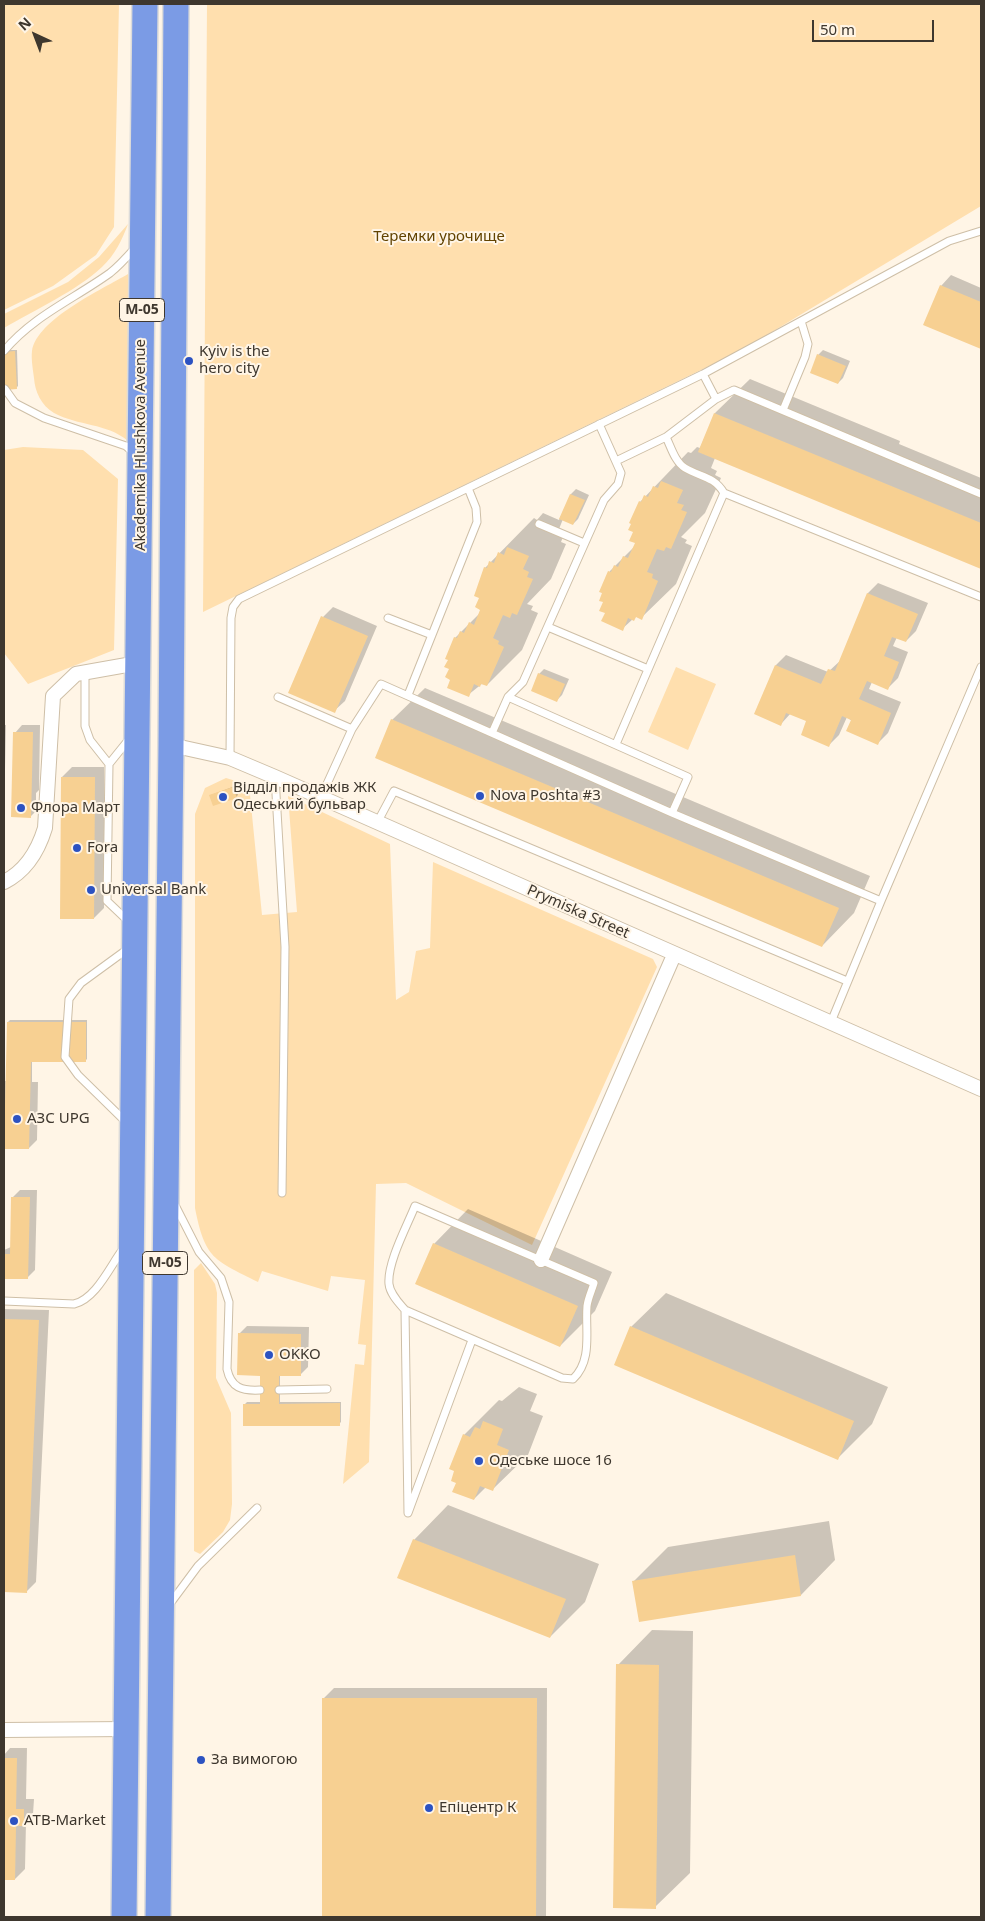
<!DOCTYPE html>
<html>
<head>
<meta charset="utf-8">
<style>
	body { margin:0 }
	#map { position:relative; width:985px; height:1921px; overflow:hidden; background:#fff5e6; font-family:"Noto Sans",sans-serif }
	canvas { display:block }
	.frame { position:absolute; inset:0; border:5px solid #3e372e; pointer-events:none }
	.north { position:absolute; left:10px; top:10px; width:50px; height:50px; -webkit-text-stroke:4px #fff5e6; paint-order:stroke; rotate:317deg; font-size:14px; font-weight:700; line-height:20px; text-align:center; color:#3e372e }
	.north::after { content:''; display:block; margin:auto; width:18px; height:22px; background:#3e372e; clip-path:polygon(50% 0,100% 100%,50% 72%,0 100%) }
	.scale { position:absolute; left:812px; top:20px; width:122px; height:22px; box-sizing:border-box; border:2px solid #3e372e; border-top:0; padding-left:6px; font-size:15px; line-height:18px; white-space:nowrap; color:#3e372e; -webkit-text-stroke:4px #fff5e6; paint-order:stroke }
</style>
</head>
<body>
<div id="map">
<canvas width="985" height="1921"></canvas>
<div class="frame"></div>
<div class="north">N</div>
<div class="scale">50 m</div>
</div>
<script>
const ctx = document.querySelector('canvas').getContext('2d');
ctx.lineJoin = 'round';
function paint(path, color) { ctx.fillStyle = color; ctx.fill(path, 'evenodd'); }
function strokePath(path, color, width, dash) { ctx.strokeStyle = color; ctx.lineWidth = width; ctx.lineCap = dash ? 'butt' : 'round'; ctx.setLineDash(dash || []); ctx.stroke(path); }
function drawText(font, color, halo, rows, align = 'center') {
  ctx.font = font + ' "Noto Sans",sans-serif'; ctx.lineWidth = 4; ctx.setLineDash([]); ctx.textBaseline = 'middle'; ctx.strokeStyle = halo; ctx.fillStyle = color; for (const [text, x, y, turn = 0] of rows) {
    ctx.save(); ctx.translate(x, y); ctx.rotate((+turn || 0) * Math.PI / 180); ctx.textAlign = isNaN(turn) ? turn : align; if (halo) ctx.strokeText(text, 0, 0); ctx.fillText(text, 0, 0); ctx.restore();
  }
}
paint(new Path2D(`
	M4,4H119L114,227L96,255L53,286L4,310Z
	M207,4H981V206L742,350L203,612Z
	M128,224C122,240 115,255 102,267C78,290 33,311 4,328V314L68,282L99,257Z
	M128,274V441C107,423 78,426 54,413C41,405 35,392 34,378C33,370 31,359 32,351C37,319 103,289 128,274Z
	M23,447L83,450L118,479L114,650L28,684L4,653V450Z
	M676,667L716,684L688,750L648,732Z
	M226,778L249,785L262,915L297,912L288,796L390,844L396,1000L409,992L416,951L430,948L433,862L653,959L657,967L532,1245L406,1183L376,1184L369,1462L343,1484L355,1364L364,1365L366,1345L358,1344L365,1280L331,1276L328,1291L262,1271L258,1282C214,1260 205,1259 195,1208V814L205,788Z
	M201,1263L215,1284L217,1293L216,1378L231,1413L232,1504L230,1520L223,1532L200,1554L194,1551V1270Z`), '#ffdfae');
paint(new Path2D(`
	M951,275L981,288V348L925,324L941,286Z
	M4,350H17L18,386L16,388H4Z
	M823,350L850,361L843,378L838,383L818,355Z
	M750,379L900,441L899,444L981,478V568L715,458L711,468L717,471L715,475L721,478L705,513L681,537L687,540L685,543L692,546L676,584L641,618L637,616L633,619L622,629L606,613L603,593L601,592L610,571L635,546L640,502L688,452L691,453L697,447L700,448L715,413Z
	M576,489L589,495L578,519L573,524L563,519L557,534L563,537L561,542L566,544L551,579L527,604L533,606L531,610L538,613L522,650L487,685L483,683L468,695L452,679L450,668L455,638L481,612L480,597L485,568L534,518L537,520L543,513L559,520L571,494Z
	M878,583L928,603L916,631L906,641L897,637L893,646L908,652L898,678L887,689L872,682L869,689L901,702L888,733L878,743L847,717L839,735L829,745L808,720L791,713L781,724L776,665L786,655L828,672L841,660L868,593Z
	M333,607L377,626L345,701L334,711L323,617Z
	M544,669L569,679L562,695L557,700L539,674Z
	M425,688L870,876L854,913L822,946L392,720Z
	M4,725H6L4,814Z
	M22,725H40L39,790L36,793V811L31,816L15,733Z
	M72,767H104V908L94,918L62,777Z
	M235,786L238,795L236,797L211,795Z
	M10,1020H87V1059L85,1061H32V1082H38L37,1140L29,1148H4V1081H8V1022Z
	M20,1190H37L35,1270L27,1278H4V1250L11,1247L12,1198Z
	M468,1209L612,1272L595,1311L560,1346L434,1244Z
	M666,1293L888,1387L872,1424L837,1459L631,1327Z
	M4,1309L49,1310L36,1582L26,1592L4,1591Z
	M247,1326L309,1327L308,1367L300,1375L280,1374V1402H341V1422L339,1424L245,1404L247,1402H261V1376L239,1334Z
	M519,1387L537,1394L530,1411L543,1416L528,1455L493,1489L486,1487L474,1499L458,1482L464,1435L499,1400L502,1401Z
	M448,1505L599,1564L585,1602L550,1637L414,1540Z
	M829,1521L835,1560L801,1595L634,1581L668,1547Z
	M652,1630L693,1631L690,1873L655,1907L618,1665Z
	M334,1688H547L546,1917H323V1699Z
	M10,1748H27L26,1799H34L33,1814L26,1822L25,1869L15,1879H4V1755Z`), '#0003');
paint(new Path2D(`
	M940,285L981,302V349L923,325Z
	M15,351L17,389L4,390V352Z
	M817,354L846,366L838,384L810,373Z
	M714,413L981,523V569L698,452Z
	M661,481L683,490L677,503L684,505L681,510L687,512L671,549L666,547L664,551L657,549L647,572L653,574L652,578L658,581L642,620L636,617L634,621L628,618L623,631L601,621L605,613L599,611L603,602L599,601L602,593L599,592L608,571L611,572L614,565L618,567L623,556L628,558L635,543L629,541L633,532L628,530L631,524L629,523L639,501L641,502L644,495L648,497L653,486L658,488Z
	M570,494L585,500L573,525L559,519Z
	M507,547L529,556L523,569L529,572L527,577L533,579L517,615L512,613L510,618L503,615L493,638L499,641L498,644L504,647L487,686L481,684L480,687L474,684L469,697L447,688L450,680L445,677L449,669L444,667L448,660L445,659L454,637L457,638L460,631L464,633L469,622L474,625L480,610L475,607L479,598L474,596L484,567L487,568L489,561L494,563L498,552L504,555Z
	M867,593L918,614L906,642L892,637L884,656L899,662L888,690L867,681L859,699L891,713L878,745L846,731L851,720L842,716L829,747L801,735L806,721L786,713L781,726L754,714L775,665L821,684L828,669L835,671Z
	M321,616L368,636L335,713L288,693Z
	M538,673L565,684L557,702L531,691Z
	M391,719L839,908L822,947L375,758Z
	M13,732H33L31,818L11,817Z
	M61,777H95L94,919H60Z
	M233,787L237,798L213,806L209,795Z
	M7,1022H86V1062H31L29,1149H4Z
	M11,1197H30L28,1279H4V1254H10Z
	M433,1243L578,1306L560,1347L415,1284Z
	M4,1319L39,1320L27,1593L4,1592Z
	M630,1326L854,1421L838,1460L614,1365Z
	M238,1333L301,1334V1376H279V1404L340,1403V1426H243V1404H260V1376L237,1375Z
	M483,1421L503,1429L497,1445L509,1450L493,1491L480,1486L474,1500L452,1492L456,1483L451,1481L454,1471L449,1469L463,1434L470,1437L475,1427L480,1429Z
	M413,1539L566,1599L550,1638L397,1578Z
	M795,1555L801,1596L639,1622L632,1581Z
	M616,1664L659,1665L656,1909L613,1908Z
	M322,1698H537L536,1917H322Z
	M4,1758H17L16,1809H24V1826H16L15,1880H4Z`), '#f7d092');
const lane = new Path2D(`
	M4,351C33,316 74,299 110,273C119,266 127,257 135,248
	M703,374L716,399L734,390L981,494
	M5,389L15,403L44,418L126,446L134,453
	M783,410L805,357L808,344L801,321
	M666,437L716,399
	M616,461L666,437C671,447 675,462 685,468C700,477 714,476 724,493L981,597
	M539,524L584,543
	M388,618L432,635
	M548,627L648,669
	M85,671V726L90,740L109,764
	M408,695L477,522L476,508L468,488
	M278,697L352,729
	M508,697L688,777L672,813
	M492,733L508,697L523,682L604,500L618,484L621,473L599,424
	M616,744L724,493
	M230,758L231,618L233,607L239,599L703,374L949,241L981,231
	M275,777L285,947L282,1193
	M321,797L352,729L381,684L672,813L881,901
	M377,823L394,791L847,981
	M128,921L107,901L109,764L130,738
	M831,1022L881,901L981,667
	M126,1122L78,1075L65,1057L69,999L81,983L129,948
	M175,1205L199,1252L221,1278L229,1302L227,1369C231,1388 242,1391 260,1390
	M415,1206L594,1283C592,1290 588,1298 587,1306C585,1331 593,1360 573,1379L562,1378L405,1310C399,1303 390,1294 389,1284C387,1263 407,1226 415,1206Z
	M4,1301L74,1304C96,1299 110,1266 123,1249
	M405,1310L408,1513L472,1340
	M279,1390L327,1389
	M169,1605L198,1566L257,1508`);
const street = new Path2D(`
	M171,745L230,758L275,777L981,1089
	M4,882C26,871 38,851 45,828L53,696L76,674L138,663
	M541,1260L674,955
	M4,1730L127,1729`);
const highway = new Path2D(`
	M124,1917L145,4
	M158,1917L171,745L176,4`);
strokePath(lane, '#cebfa7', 9);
strokePath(street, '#cebfa7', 16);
strokePath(highway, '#dcdbd9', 28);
strokePath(lane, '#fff', 7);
strokePath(street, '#fff', 14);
strokePath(highway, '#7b9be5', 25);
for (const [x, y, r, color] of [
	[189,361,5,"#2c52c1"],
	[480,796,5,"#2c52c1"],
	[223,797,5,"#2c52c1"],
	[21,808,5,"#2c52c1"],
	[77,848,5,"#2c52c1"],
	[91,890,5,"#2c52c1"],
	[17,1119,5,"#2c52c1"],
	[269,1355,5,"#2c52c1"],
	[479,1461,5,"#2c52c1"],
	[201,1760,5,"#2c52c1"],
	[429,1808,5,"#2c52c1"],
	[14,1821,5,"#2c52c1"]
]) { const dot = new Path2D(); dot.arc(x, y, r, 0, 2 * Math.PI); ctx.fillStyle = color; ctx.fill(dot); strokePath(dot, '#fff5e6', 2); }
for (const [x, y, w] of [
	[142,310,45],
	[165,1263,45]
]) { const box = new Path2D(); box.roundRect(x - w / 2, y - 11.5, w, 23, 4); ctx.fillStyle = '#fff5e6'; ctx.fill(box); strokePath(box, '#3e372e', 1); }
drawText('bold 14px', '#3e372e', null, [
	["М-05",142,310],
	["М-05",165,1263]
]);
drawText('15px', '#624300', '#fff5e6', [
	["Теремки урочище",439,237]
]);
drawText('15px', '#3e372e', '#fff5e6', [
	["Kyiv is the",199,352],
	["hero city",199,369],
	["Відділ продажів ЖК",233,788],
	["Одеський бульвар",233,805],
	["Nova Poshta #3",490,796],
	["Флора Март",31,808],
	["Fora",87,848],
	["Universal Bank",101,890],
	["АЗС UPG",27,1119],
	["OKKO",279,1355],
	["Одеське шосе 16",489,1461],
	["За вимогою",211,1760],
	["Епіцентр К",439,1808],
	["ATB-Market",24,1821]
], 'left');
drawText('15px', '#3e372e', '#fff5e6', [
	["Akademika Hlushkova Avenue",141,445,-90],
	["Prymiska Street",578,912,24]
]);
</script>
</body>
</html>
